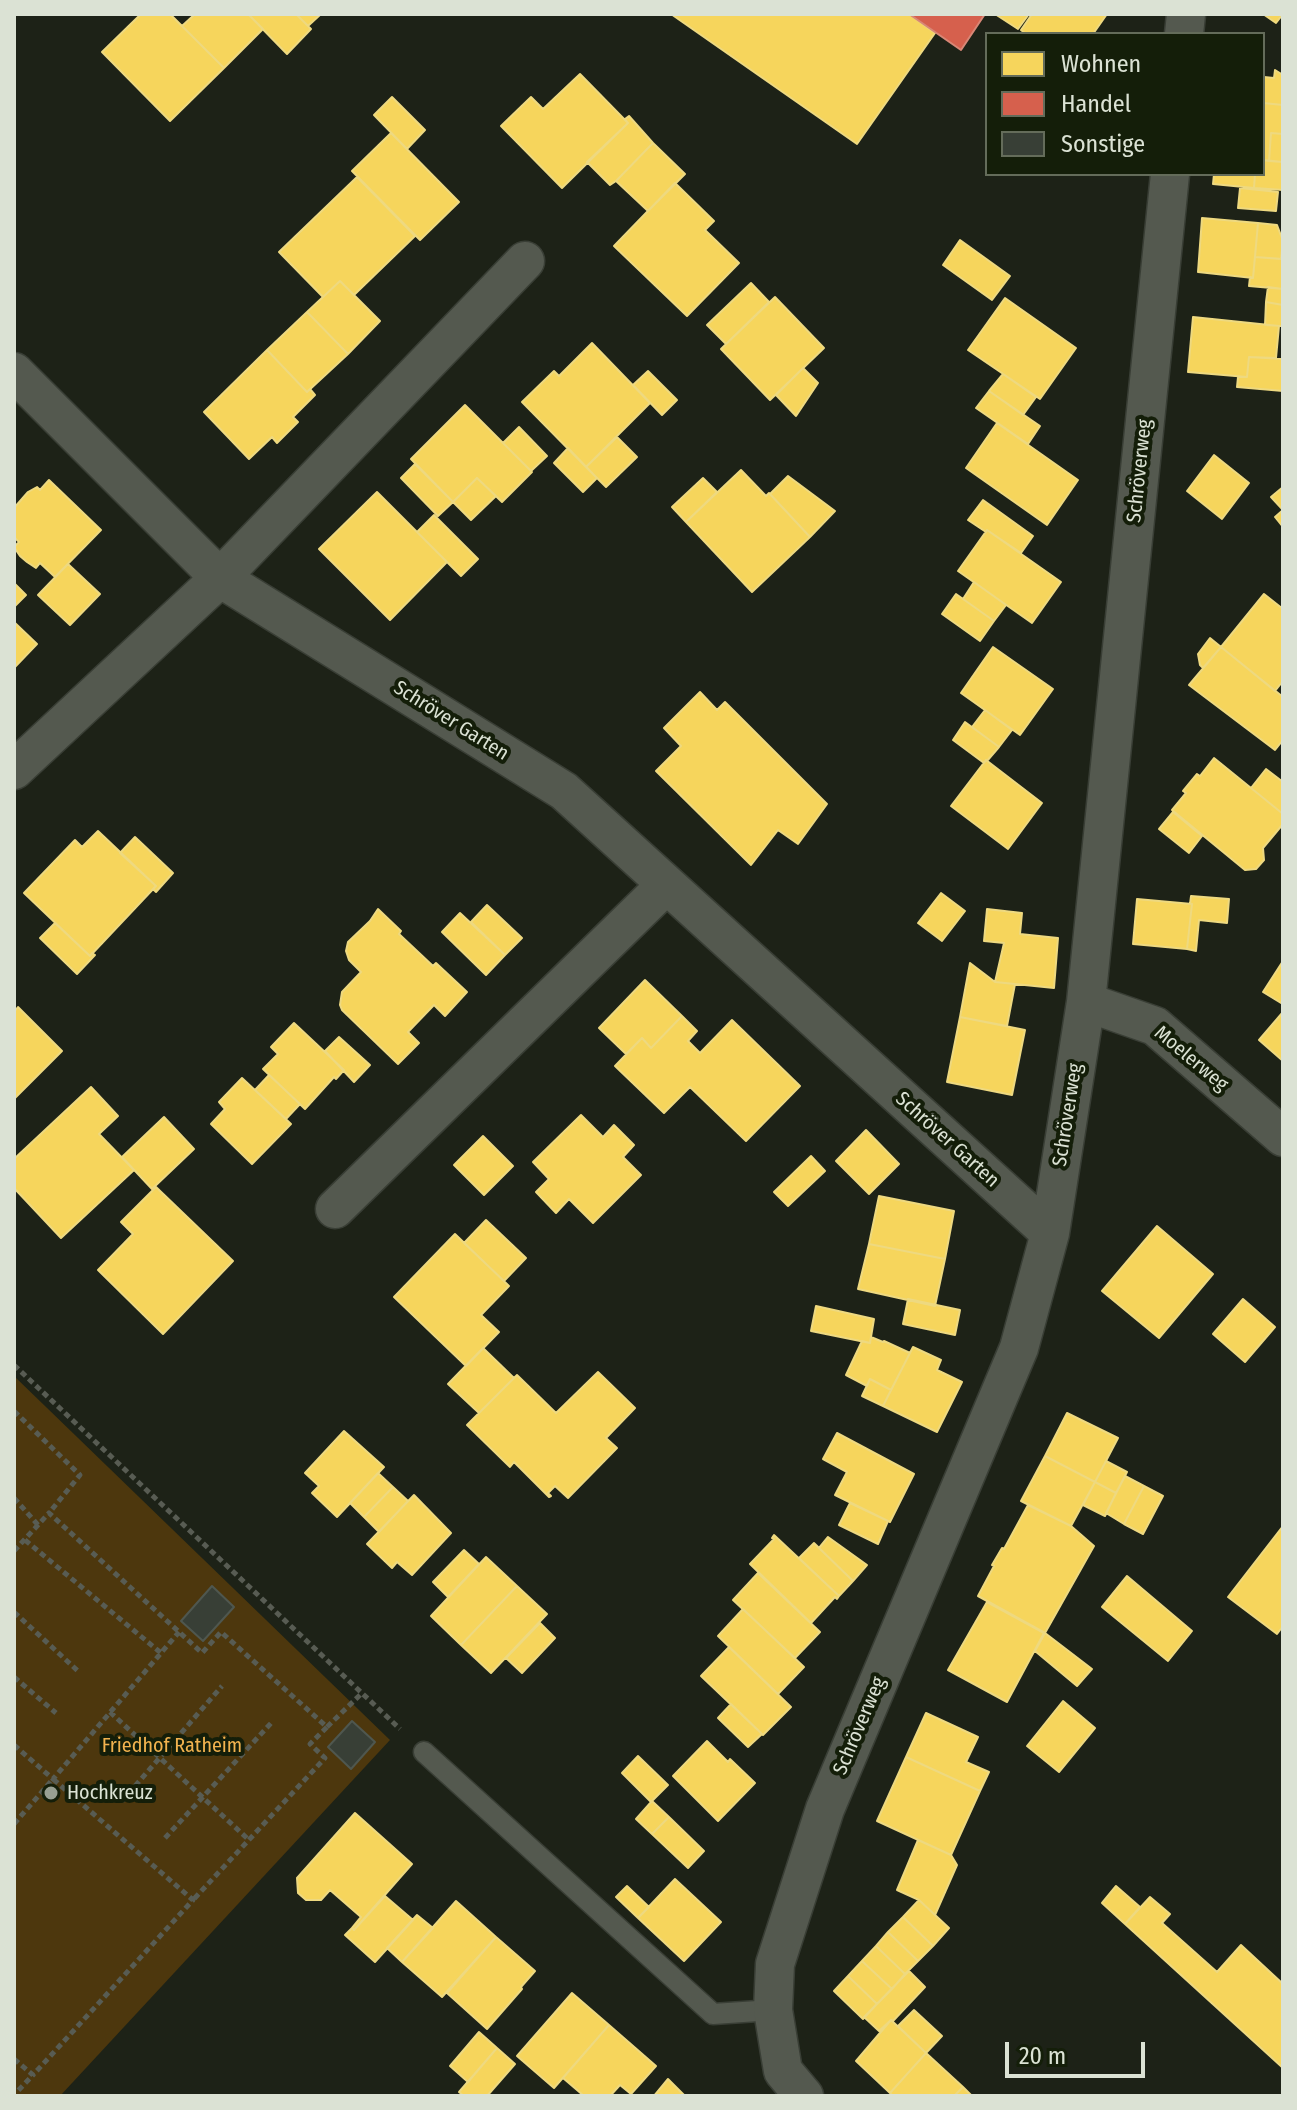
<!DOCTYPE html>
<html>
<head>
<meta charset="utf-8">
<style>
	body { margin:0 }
	#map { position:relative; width:1297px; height:2110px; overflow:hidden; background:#1d2217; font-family:"Fira Sans Condensed",sans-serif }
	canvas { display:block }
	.frame { position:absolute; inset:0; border:16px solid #dbe2d4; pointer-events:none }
	.legend { position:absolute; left:985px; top:32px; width:280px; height:144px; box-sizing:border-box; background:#141e09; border:2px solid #646c5a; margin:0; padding:10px 14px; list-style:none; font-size:24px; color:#dbe2d4 }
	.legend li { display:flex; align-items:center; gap:16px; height:40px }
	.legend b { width:40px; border:2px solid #646c5a }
	.scale { position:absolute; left:1005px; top:2042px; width:140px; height:36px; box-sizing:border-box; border:4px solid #dbe2d4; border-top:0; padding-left:10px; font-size:24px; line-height:28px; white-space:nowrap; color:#dbe2d4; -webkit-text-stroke:6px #141e09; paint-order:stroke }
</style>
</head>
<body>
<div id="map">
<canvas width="1297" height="2110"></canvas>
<div class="frame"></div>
<ul class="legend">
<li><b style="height:22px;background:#f6d55c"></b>Wohnen</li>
<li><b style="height:22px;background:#d6604d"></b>Handel</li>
<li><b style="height:22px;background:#383f36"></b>Sonstige</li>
</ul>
<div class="scale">20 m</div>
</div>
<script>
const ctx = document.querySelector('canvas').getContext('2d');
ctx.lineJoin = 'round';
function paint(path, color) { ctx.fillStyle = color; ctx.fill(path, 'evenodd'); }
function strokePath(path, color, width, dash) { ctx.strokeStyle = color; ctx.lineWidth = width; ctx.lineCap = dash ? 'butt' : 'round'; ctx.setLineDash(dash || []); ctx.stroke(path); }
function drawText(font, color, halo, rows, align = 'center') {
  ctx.font = font + ' "Fira Sans Condensed",sans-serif'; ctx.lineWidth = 8; ctx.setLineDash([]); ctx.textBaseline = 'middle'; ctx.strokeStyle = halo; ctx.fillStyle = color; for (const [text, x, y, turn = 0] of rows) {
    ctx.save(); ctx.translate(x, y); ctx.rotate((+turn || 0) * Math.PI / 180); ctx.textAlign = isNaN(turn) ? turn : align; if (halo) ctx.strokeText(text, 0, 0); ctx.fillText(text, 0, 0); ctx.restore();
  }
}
paint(new Path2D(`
	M14,1376L390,1740L60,2096H14Z`), '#4d370d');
const homes = new Path2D(`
	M141,14H170L224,68L170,121L102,52Z
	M195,14H248L263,29L224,68L182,26Z
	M248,14H296L311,29L287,54Z
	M296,14H321L308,26Z
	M671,14H909L935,33L857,144Z
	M995,14H1029L1018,29Z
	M1032,14H1107L1093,34H1026L1021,30Z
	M1263,14H1283L1276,23Z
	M1275,70L1283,75V105L1263,103L1264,77L1274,78Z
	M580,74L628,123L562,188L501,126L531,97L543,109Z
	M392,97L425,130L407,149L374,115Z
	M1263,103L1283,105V134L1271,133L1269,161L1263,160Z
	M629,116L653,143L616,181L610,185L587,162L628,123L625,119Z
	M391,133L459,202L420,240L352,171Z
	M1271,133L1283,134V162L1269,161Z
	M653,143L685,174L648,211L616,181Z
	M1263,160L1283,162V190L1254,188L1255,174H1263Z
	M1214,174H1255L1254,188L1213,184Z
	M357,177L415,236L354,295L340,281L323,297L279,252Z
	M675,183L714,221L705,230L739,263L687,316L614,246Z
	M1240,188L1278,192L1276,211L1238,208Z
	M1202,218L1258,223L1253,278L1198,272Z
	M1258,223L1277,225L1283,241L1281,259L1255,257Z
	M960,240L1010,276L992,300L943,265Z
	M1255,257L1283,259V289L1249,286L1250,277L1253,278Z
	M340,281L380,321L348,354L307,312Z
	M751,283L769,302L726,344L707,325Z
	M1268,287L1283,289V305L1266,302Z
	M775,297L824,348L770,400L721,349Z
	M1005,298L1076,348L1040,399L968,350Z
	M1266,302L1283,305V326L1265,325Z
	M307,312L348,354L307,392L267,350Z
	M1193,317L1279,326L1276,358L1249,357L1247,377L1188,372Z
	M592,343L650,403L586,467L522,402L554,371L559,376Z
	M267,350L307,392L310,389L315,395L293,417L298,422L277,443L272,437L249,459L204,412Z
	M1249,357L1283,359V391L1237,387L1238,377H1247Z
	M803,368L818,383L796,416L776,395Z
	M648,371L677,400L662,415L633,385Z
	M1003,374L1036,397L1023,415L989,391Z
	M989,391L1040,426L1028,444L976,408Z
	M465,405L532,472L502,502L477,478L453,502L411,459Z
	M997,423L1078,480L1047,525L966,468Z
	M519,427L547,456L531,471L503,443Z
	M617,437L637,457L606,487L586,467Z
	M568,448L597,478L583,492L554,463Z
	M1214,455L1249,483L1222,519L1187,491Z
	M415,464L453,502L438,516L401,478Z
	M741,470L766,496L769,493L810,537L752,592L686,522Z
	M788,476L835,511L810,537L770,494Z
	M477,478L496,496L471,520L453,502Z
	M703,478L717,492L686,522L672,507Z
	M49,480L101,530L55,577L40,563L36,568L27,562L20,556L14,547L19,542L14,537V508L28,492L37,487L40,490Z
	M1283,487V527L1275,517L1283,510L1271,497Z
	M377,492L447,562L390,620L319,549Z
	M983,500L1033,536L1021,553L987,530L986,532L968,520Z
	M434,515L478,559L461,576L417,532Z
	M987,530L1061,582L1032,623L958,571Z
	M68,564L100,594L70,625L38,595Z
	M974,582L1006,605L994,621L963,599Z
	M14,583L26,595L14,607Z
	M956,594L994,621L980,641L942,614Z
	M1264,594L1283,609V681L1275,691L1221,647Z
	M14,622L37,644L14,668Z
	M1210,638L1221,647L1203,668L1200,665L1198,654Z
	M993,647L1053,689L1020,735L961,693Z
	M1221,647L1283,697V740L1275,750L1189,685Z
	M700,692L717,710L725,702L827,804L798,844L778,830L751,865L656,771L681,746L664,728Z
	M985,710L1012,730L999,747L972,727Z
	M965,722L999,747L987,761L986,760L984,763L953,740Z
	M1214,758L1283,814V824L1263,848L1264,860L1256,869L1245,870L1172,810L1186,793L1183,791L1197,774L1200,776Z
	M986,760L1042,803L1008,849L951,806Z
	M1266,769L1283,782V814L1251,788Z
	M1173,812L1202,836L1189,853L1159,829Z
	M98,831L156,886L90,956L24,893L75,840L82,847Z
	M135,837L173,873L156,892L153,889L156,886L120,853Z
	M941,893L965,911L942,941L918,923Z
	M1191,896L1229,899L1227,923L1199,920L1196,951L1187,949L1192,904H1190Z
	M1137,899L1192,904L1187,949L1133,944Z
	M487,905L522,938L505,955L471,922Z
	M378,909L401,931L399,934L433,966L436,963L467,992L445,1016L434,1005L408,1032L419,1043L398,1064L342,1010L340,1005L342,992L361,972L349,960L346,951L348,942L370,921Z
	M987,909L1022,913L1020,934L1058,938L1054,988L995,982L1004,943L984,941Z
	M460,913L505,955L486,975L442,932Z
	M55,923L90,956L92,953L95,955L77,974L40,938Z
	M1283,961V1000L1281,1003L1263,992Z
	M970,963L995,982L1015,984L1007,1026L960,1017Z
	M645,980L682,1016L651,1048L642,1038L626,1054L599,1028Z
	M18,1007L62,1051L14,1099V1012Z
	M1283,1012V1061L1259,1040Z
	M682,1016L697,1031L688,1041L700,1053L732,1020L800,1086L746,1141L690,1087L664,1113L615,1066L642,1038L651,1048Z
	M960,1017L1025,1030L1012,1095L947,1082Z
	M294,1023L344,1070L336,1079L334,1077L305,1109L263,1069L278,1054L271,1047Z
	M339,1037L370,1065L354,1082L325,1051Z
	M269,1075L300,1104L286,1119L255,1090Z
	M242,1078L291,1124L252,1164L211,1124L225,1109L219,1102Z
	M91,1087L118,1116L99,1134L134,1170L61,1238L14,1188V1159Z
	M581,1115L603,1137L614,1125L634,1145L623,1157L641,1175L593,1223L569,1199L556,1213L536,1192L549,1179L533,1162Z
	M164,1117L194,1149L152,1189L122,1157Z
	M866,1130L899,1164L869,1194L836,1161Z
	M483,1136L513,1166L484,1195L454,1165Z
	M811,1156L825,1171L788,1206L774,1192Z
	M156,1187L233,1261L163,1334L98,1270L133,1234L121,1222Z
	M879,1196L954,1211L945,1259L869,1244Z
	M486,1220L526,1258L504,1281L464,1243Z
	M1157,1226L1213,1274L1159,1338L1102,1291Z
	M455,1234L509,1286L481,1315L499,1332L466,1366L394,1297Z
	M869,1244L945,1259L935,1306L858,1289Z
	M908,1299L960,1310L955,1335L903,1324Z
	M1243,1299L1275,1327L1245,1362L1213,1334Z
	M816,1306L874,1319L870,1343L811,1331Z
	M871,1337L883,1342L884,1341L910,1353L891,1390L870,1379L867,1386L846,1375L862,1341L870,1343Z
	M913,1347L941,1360L937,1370L962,1382L937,1432L883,1406Z
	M483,1348L514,1378L479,1413L448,1384Z
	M598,1372L635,1408L606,1438L617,1448L568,1498L555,1486L548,1493L551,1496L549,1497L514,1462L510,1467L467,1425L517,1375L556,1413Z
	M870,1379L891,1390L883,1406L862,1396Z
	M1067,1413L1118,1438L1095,1482L1045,1456Z
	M344,1431L384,1467L337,1517L312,1493L319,1486L305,1473Z
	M837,1433L914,1474L890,1522L835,1495L847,1472L823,1459Z
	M1045,1456L1095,1482L1071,1526L1021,1501Z
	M1106,1461L1127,1472L1116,1493L1095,1482Z
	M378,1473L393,1487L364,1517L350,1503Z
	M1125,1476L1144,1486L1124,1524L1106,1513Z
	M1095,1482L1116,1493L1105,1516L1083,1505Z
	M1144,1486L1163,1496L1143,1534L1124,1524Z
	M393,1487L408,1501L379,1532L364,1517Z
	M414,1495L451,1533L412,1575L397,1562L392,1568L367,1544Z
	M850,1503L888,1521L878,1544L839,1525Z
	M1028,1505L1071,1526L1094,1546L1045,1633L978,1596L994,1566L992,1565L1002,1548L1004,1549Z
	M1283,1526V1626L1277,1634L1228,1597Z
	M774,1535L839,1596L837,1599L835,1597L811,1623L750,1564L774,1539L772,1538Z
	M828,1537L867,1565L853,1581L819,1548Z
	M814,1543L853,1581L839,1596L799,1558Z
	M464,1550L479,1564L448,1597L433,1582Z
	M486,1557L517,1586L461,1645L431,1616Z
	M758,1573L820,1632L795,1658L733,1600Z
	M1127,1576L1192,1631L1168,1661L1102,1607Z
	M517,1586L547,1614L491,1673L461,1645Z
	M987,1602L1044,1633L1007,1702L948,1670Z
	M743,1609L804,1667L778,1694L718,1636Z
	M540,1623L555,1638L522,1673L506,1658Z
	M1045,1633L1092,1669L1077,1686L1035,1651Z
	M729,1647L791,1707L763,1735L701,1676Z
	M1063,1701L1095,1728L1059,1772L1027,1746Z
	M731,1704L762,1734L748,1747L718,1718Z
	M926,1713L978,1737L966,1762L989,1772L980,1791L906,1757Z
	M707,1741L728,1762L730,1759L755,1783L718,1821L673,1776Z
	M638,1756L668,1785L651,1802L622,1773Z
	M906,1757L980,1791L951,1855L877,1821Z
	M652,1801L669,1817L652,1834L636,1819Z
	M355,1813L412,1864L354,1930L352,1928L361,1917L330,1890L321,1900H306L298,1893L297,1878Z
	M669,1817L704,1851L688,1868L652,1834Z
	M918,1840L951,1855L957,1865L935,1915L919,1900L897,1890Z
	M675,1879L721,1922L684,1961L638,1918Z
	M627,1886L649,1907L638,1918L616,1897Z
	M1116,1886L1140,1907L1125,1924L1102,1903Z
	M385,1896L413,1920L375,1962L345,1935L352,1928L354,1930Z
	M1150,1897L1170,1914L1162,1923L1217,1972L1241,1945L1283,1984V2068L1125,1924Z
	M919,1900L949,1928L933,1946L903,1917Z
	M456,1901L496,1937L442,1997L402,1962Z
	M417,1915L433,1928L402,1962L387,1948Z
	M903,1917L933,1946L918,1961L888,1932Z
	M888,1932L918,1961L905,1974L876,1946Z
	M496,1937L535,1971L521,1987L522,1989L487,2029L447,1993Z
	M876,1946L905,1974L892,1989L862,1961Z
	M862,1961L892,1989L877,2004L848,1976Z
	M909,1971L925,1987L893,2021L891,2020L879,2031L864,2017Z
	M848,1976L877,2004L863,2019L834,1991Z
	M572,1993L609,2025L554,2088L517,2056Z
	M914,2010L942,2036L926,2053L898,2026Z
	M891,2020L926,2053L890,2093L856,2061Z
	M609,2025L656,2066L631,2094L620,2085L610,2096H584L563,2078Z
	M479,2032L497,2048L468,2082L450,2066Z
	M497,2048L515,2064L487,2096H464L459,2092Z
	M926,2053L963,2087L954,2096H893L890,2093Z
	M668,2079L685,2096H654Z
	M963,2087L972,2096H954Z`);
paint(homes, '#f6d55c');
strokePath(homes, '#eed980', 2);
const shops = new Path2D(`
	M909,14H985L961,50Z`);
paint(shops, '#d6604d');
strokePath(shops, '#d88776', 2);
const building = new Path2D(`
	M212,1586L234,1607L203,1641L181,1621Z
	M352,1721L375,1742L351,1769L328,1747Z`);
paint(building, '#383f36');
strokePath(building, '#4f574f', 2);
const service = new Path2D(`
	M424,1752L713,2014L773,2010`);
const minor = new Path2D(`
	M1184,34L1186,14
	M14,372L220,578L564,791L1050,1233
	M14,770L220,578L525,261
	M1086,1002L1155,1026L1283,1137
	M335,1209L666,885
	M804,2096L783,2071L773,2010L775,1964L825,1809L1019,1348L1050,1233L1086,1002L1170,174`);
strokePath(service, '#393e35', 23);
strokePath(minor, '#393e35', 41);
strokePath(new Path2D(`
	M14,1365L400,1729
	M14,1411L80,1475L49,1513
	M14,1498L38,1525
	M25,1540L161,1653
	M14,1551L49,1513L202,1653L221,1632L327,1727L310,1744L325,1758L193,1900
	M14,1612L79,1672
	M14,1677L56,1713
	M110,1712L249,1840
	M327,1727L362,1693
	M14,1745L53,1779L179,1632
	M122,1801L222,1686
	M14,1824L53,1779L193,1900L33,2075
	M165,1838L273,1721
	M14,2059L33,2075L14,2095`), '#585c53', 5, [6, 4]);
strokePath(service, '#54594f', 20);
strokePath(minor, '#54594f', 38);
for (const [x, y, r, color] of [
	[51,1793,8,"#989f92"]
]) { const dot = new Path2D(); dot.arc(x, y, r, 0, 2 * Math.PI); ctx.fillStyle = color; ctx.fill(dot); strokePath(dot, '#141e09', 3); }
drawText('20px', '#dbe2d4', '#141e09', [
	["Schröverweg",1140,471,-84],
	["Schröver Garten",451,721,32],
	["Moelerweg",1191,1059,40],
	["Schröverweg",1068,1115,-81],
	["Schröver Garten",947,1140,42],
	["Schröverweg",860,1726,-67]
]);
drawText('20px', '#f2b34f', '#141e09', [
	["Friedhof Ratheim",172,1746]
]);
drawText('20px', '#dbe2d4', '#141e09', [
	["Hochkreuz",67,1793]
], 'left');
</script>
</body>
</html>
